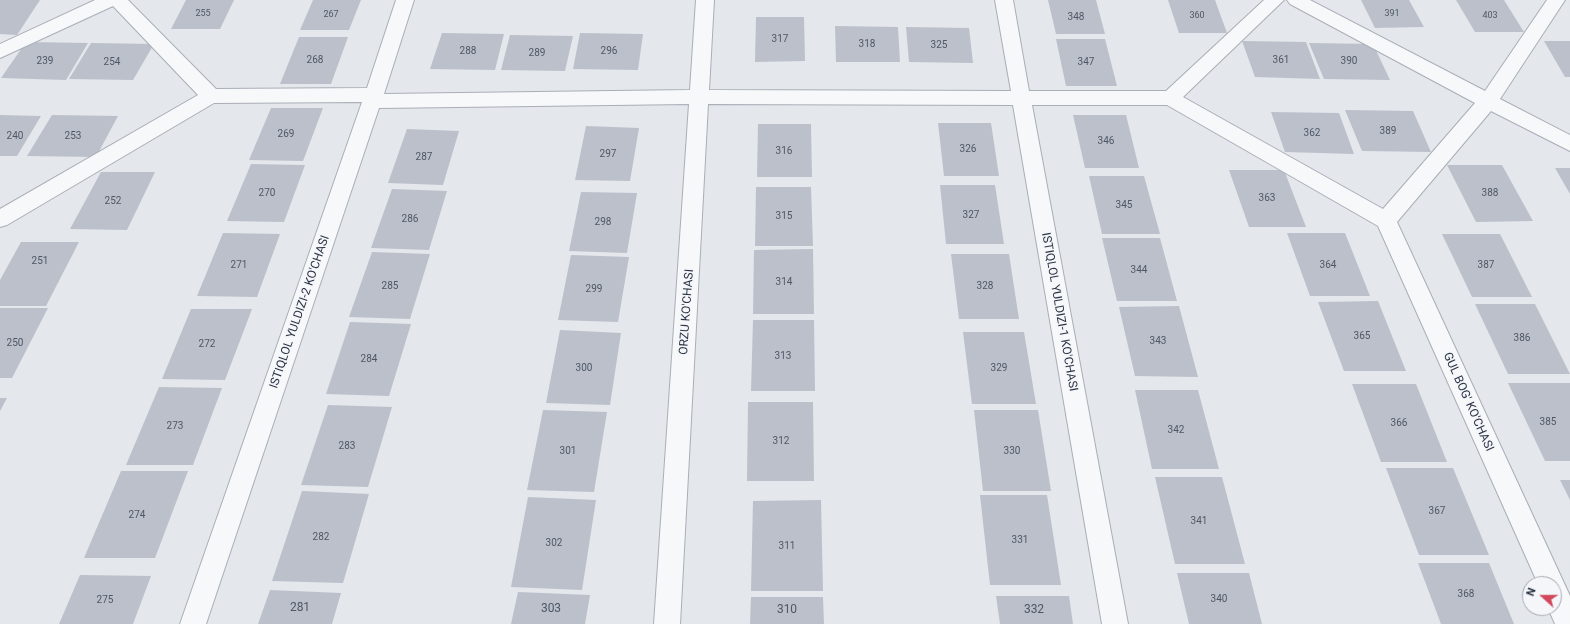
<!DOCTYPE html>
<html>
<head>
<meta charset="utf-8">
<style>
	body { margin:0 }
	#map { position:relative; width:1570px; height:624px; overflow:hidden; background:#e4e7ec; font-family:Roboto,sans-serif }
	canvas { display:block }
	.north { position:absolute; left:1522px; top:576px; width:40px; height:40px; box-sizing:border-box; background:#f4f6f9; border:1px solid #a4a8b1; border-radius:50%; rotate:291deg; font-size:11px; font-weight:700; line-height:16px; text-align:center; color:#2b3445 }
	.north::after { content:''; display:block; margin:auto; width:14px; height:18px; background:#d1495b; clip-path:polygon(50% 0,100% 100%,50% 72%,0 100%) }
</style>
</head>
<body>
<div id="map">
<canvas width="1570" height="624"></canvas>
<div class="north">N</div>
</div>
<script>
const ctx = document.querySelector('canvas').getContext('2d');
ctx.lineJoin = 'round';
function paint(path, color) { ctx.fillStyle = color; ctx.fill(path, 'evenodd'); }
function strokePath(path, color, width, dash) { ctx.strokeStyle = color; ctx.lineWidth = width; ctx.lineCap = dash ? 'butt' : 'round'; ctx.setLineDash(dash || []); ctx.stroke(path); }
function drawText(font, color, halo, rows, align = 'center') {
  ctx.font = font + ' Roboto,sans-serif'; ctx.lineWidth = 3; ctx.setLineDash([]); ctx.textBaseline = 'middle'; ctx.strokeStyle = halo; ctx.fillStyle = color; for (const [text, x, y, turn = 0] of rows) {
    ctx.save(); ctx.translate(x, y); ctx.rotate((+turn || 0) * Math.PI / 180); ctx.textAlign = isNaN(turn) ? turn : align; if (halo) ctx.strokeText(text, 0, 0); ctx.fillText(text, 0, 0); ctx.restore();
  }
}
paint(new Path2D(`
	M0,0H40L17,35L0,34Z
	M186,0H234L220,29H171Z
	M313,0H361L349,30H300Z
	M1048,0H1096L1105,34H1056Z
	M1168,0H1215L1227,33H1179Z
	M1361,0H1409L1424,27L1375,28Z
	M1456,0H1504L1524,32H1475Z
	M756,17H804L805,61L755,62Z
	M835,26L898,27L900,62H836Z
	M906,27L969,28L973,63L909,62Z
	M442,33L504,34L495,70L430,69Z
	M580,33L643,34L638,70L573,69Z
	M510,35L573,36L565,71L501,70Z
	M299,37H348L331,84H280Z
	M1056,39H1105L1117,86H1066Z
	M1242,41L1306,42L1320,79L1255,77Z
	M1544,41H1570V77H1565Z
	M26,42L88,43L66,80L1,78Z
	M91,43L154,44L133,80L69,79Z
	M1309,43L1373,44L1390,80L1324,79Z
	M271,108H323L303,161L249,160Z
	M1345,110L1413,111L1431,152L1362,151Z
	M1271,112L1339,113L1354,154L1285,152Z
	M0,115L41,116L17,156H0Z
	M52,115L118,116L96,157L27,156Z
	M1073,115H1126L1139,168H1085Z
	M938,123H991L999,176H944Z
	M758,124H811L812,177H757Z
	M586,126L639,128L630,181L575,180Z
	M407,129L459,131L443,185L388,183Z
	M251,164L305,165L284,222L227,221Z
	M1447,165H1502L1533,221L1476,222Z
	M1555,168H1570V194Z
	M1229,170H1284L1306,227H1249Z
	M101,172H155L127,230L70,229Z
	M1089,176H1144L1160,234H1102Z
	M940,185H995L1004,244H946Z
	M756,187H811L813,246H755Z
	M392,189L447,191L429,250L371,248Z
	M581,192L637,193L627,253L569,251Z
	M223,233L280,234L257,297L197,296Z
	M1287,233H1345L1370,296H1310Z
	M1442,234H1500L1532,297H1472Z
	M1102,238H1160L1177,301H1117Z
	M21,242H79L46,306H0V280Z
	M813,249L814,314H753L754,250Z
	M372,252L430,254L410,319L349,317Z
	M951,254H1009L1019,319H959Z
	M571,255L629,257L618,322L558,320Z
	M1378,301L1406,371H1344L1318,302Z
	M1475,304H1535L1570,374H1508Z
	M1179,306L1198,377L1135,376L1119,307Z
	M0,308H48L12,378H0Z
	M191,309H252L225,380L162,379Z
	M753,320H814L815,391H751Z
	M350,322L411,324L389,396L326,394Z
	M560,330L621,333L610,405L546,403Z
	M963,332H1024L1036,404H972Z
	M1508,383H1570V461H1545Z
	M1352,384H1416L1447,462H1381Z
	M159,387L222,388L193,465H126Z
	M1135,390H1198L1219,469H1152Z
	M0,398H7L0,411Z
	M748,402H813L814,481H747Z
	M328,405L392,407L368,487L301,485Z
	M543,410L607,412L594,492L527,490Z
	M974,410H1038L1051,491H983Z
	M1386,468H1453L1489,555H1419Z
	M121,471H188L155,558H84Z
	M1155,477H1222L1245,564H1175Z
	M1560,480H1570V500Z
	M302,491L369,494L343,583L272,581Z
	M980,495H1047L1061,585H990Z
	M528,497L596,500L582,590L511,587Z
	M821,500L823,591H751L753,501Z
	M1418,563H1489L1514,624H1441Z
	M1177,573H1249L1262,624H1189Z
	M80,575L151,576L133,624H59Z
	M270,590L341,593L332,624H258Z
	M518,592L590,595L585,624H511Z
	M996,596H1069L1073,624H1000Z
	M751,597H823L824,624H750Z`), '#bbc0ca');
const street = new Path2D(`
	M95,0H128L216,89L367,88L396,0H414L384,94L690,90L696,0H714L709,90L1011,91L995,0H1013L1029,91H1166L1264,0H1284L1183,97L1383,209L1475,103L1290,4L1287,0H1310L1485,91L1547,0H1565L1500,99L1570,135V151L1491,111L1397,222L1570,596V624H1555L1548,608H1554V584H1538L1378,226L1167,105H1032L1128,624H1102L1013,105L708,104L680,624H654L689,104L379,108L206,624H180L362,102L214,103L7,225L0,227V209L198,95L113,6L0,58V44Z`);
strokePath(street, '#a9aeb7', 2);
paint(street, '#f7f8fa');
drawText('9px', '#4f5766', null, [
	["255",203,14],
	["391",1392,14],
	["267",331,15],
	["360",1197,16],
	["403",1490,16]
]);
drawText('10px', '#4f5766', null, [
	["348",1076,17],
	["317",780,39],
	["318",867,44],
	["325",939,45],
	["288",468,51],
	["296",609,51],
	["289",537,53],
	["268",315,60],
	["361",1281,60],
	["239",45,61],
	["390",1349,61],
	["254",112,62],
	["347",1086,62],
	["389",1388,131],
	["362",1312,133],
	["269",286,134],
	["240",15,136],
	["253",73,136],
	["346",1106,141],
	["326",968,149],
	["316",784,151],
	["297",608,154],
	["287",424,157],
	["270",267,193],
	["388",1490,193],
	["363",1267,198],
	["252",113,201],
	["345",1124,205],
	["327",971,215],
	["315",784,216],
	["286",410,219],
	["298",603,222],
	["251",40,261],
	["271",239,265],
	["364",1328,265],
	["387",1486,265],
	["344",1139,270],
	["314",784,282],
	["285",390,286],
	["328",985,286],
	["299",594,289],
	["365",1362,336],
	["386",1522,338],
	["343",1158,341],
	["250",15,343],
	["272",207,344],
	["313",783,356],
	["284",369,359],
	["300",584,368],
	["329",999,368],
	["385",1548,422],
	["366",1399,423],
	["273",175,426],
	["342",1176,430],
	["312",781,441],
	["283",347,446],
	["301",568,451],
	["330",1012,451],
	["367",1437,511],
	["274",137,515],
	["341",1199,521],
	["282",321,537],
	["331",1020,540],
	["302",554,543],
	["311",787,546],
	["368",1466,594],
	["340",1219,599],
	["275",105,600]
]);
drawText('12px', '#2b3445', '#f4f6f9', [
	["ISTIQLOL YULDIZI-2 KO'CHASI",300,312,-71],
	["ORZU KO'CHASI",687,312,-86],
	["ISTIQLOL YULDIZI-1 KO'CHASI",1059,312,80],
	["GUL BOG' KO'CHASI",1468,402,66]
]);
drawText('12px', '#4f5766', null, [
	["281",300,608],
	["303",551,609],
	["310",787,610],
	["332",1034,610]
]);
</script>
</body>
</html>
